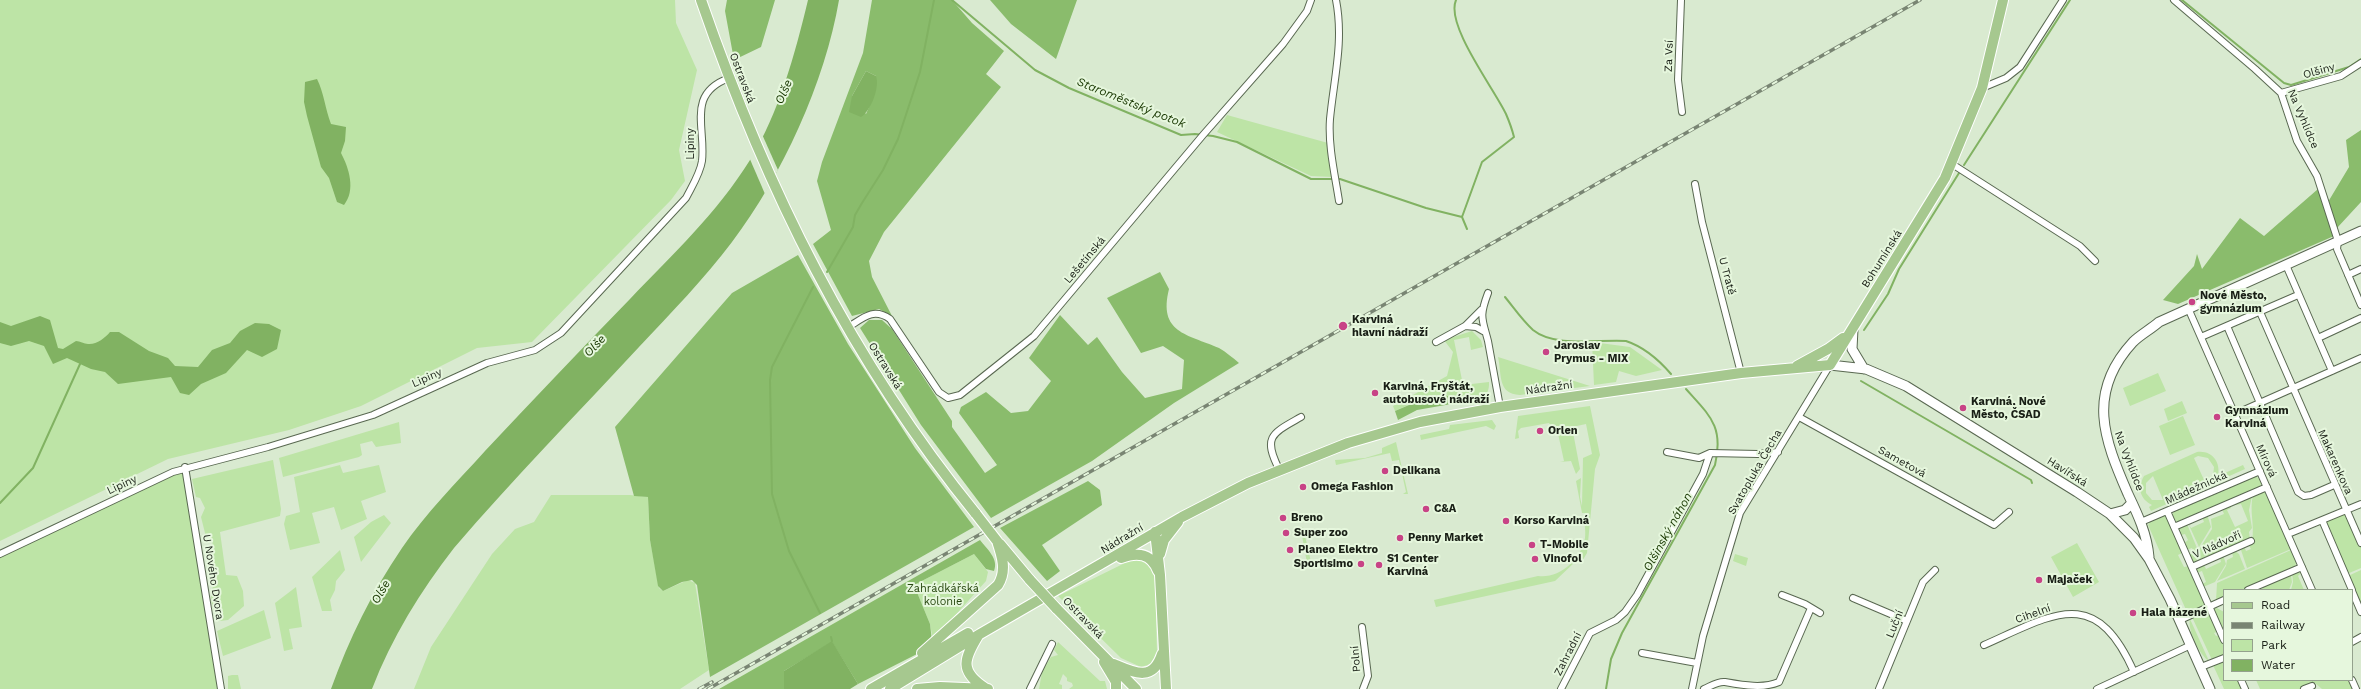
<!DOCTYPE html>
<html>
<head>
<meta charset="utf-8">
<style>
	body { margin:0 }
	#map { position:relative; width:2361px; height:689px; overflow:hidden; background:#d9ead0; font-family:"Work Sans",sans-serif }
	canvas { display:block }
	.legend { position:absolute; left:2223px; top:589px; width:130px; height:92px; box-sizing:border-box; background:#e6f7dd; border:1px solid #94a18d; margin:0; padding:5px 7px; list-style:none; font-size:12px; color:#191f16 }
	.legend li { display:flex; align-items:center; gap:8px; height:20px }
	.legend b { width:20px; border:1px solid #94a18d }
</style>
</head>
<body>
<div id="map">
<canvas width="2361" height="689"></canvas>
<ul class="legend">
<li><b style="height:5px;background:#a6c88f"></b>Road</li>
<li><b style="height:5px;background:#798573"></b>Railway</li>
<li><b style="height:11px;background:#bde4a6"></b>Park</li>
<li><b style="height:11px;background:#81b262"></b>Water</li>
</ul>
</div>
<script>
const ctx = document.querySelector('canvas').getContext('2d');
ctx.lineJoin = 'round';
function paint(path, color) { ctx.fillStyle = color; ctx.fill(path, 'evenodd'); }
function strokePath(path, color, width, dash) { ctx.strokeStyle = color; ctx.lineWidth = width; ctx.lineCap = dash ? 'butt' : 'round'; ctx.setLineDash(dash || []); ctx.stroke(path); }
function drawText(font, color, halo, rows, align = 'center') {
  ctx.font = font + ' "Work Sans",sans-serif'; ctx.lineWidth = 4; ctx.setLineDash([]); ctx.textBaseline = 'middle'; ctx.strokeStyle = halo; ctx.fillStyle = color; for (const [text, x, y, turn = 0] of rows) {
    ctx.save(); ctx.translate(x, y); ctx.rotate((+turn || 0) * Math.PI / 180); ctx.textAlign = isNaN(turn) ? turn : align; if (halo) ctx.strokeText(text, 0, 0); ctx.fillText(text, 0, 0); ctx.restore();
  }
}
paint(new Path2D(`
	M0,0H675L676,23L697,70L679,150L685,181L671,200L532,342L477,348L361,406L289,430L168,459L0,541Z
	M1227,115L1328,143L1333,177L1311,176L1217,132Z
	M1472,331L1481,340L1483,347L1471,350L1469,337L1454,340L1463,385L1489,382C1491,416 1436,397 1415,402C1409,404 1402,408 1395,411L1393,406L1447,376L1453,352L1444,340Z
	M1592,342L1630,347L1662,370L1636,376L1619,371L1616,382L1594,385Z
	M1498,357L1590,386L1520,395C1497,394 1502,374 1498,357Z
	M2158,373L2166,391L2130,406L2123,388Z
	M2182,401L2187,413L2168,421L2164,409Z
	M1590,406L1600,455L1595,469L1587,553L1581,563L1576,561L1555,581L1436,607L1434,600L1538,576C1559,579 1581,560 1585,538C1586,531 1584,521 1584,513H1582L1576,481L1581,478L1580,497L1582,506L1583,458L1592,454L1586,424L1572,427L1580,469L1576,474L1571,461L1560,462L1564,461L1557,429L1553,430L1549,423L1521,428L1518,431L1519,438L1515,439L1518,416Z
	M2183,416L2195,445L2170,455L2159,426Z
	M1492,420L1496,426L1494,430L1486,426L1421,440L1420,435L1449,429L1450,425Z
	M399,422L401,443L376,447L372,441L360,444L362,455L359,457L283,477L279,458Z
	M1396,442L1408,494H1403L1406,492L1399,460L1392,461L1390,453L1336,465L1335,460L1365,458L1382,453V448Z
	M2197,452C2212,450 2221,462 2218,476L2243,465L2245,469L2151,511L2149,507L2152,505C2140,499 2137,488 2144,476ZM2198,456L2208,458L2214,467L2213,476L2205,482L2194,458ZM2153,476L2163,500H2152L2146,493V483Z
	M273,460L281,509L280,516L220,532L226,575L237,576L243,591L244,606L228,620L220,621C214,618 209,597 212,590C213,585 216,584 217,578L209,573L208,569L213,541L206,537L201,517L205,508L200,498L196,497L192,479Z
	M340,465L343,473L379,465L386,492L361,501L367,519L341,530L334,507L312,513L320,543L290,550L284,524L286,516L300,512L294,477Z
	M185,467L221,689H0V554Z
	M2256,476L2262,482L2259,488L2178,523L2172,517L2174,510Z
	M2264,492L2267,493L2291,549L2247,568L2241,550L2244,546L2246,551L2251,549L2248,544L2252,541C2255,525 2249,511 2253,495Z
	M551,495H630L648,497L650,540L659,588L663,591L688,580L695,583L709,670L680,689H414L431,647L492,554L515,529L534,522Z
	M2252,496L2249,510L2252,528L2249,532L2250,539L2199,561L2198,551L2212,529L2211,519L2224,514L2222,509L2230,505L2231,508L2227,510L2235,527L2248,521L2241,504L2236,505L2235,503Z
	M2207,514L2211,527L2199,547L2188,523L2191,528L2204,522L2202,517Z
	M2341,514L2346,515L2361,546V568L2347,574L2325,522Z
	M384,515L391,523L361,562L354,537L371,522Z
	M2164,515H2167L2182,553L2178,555L2184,567L2189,566L2205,603C2203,609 2193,613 2187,612L2148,525L2151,521Z
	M2187,524L2197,548V562L2194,563L2188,555L2194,553L2192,548L2186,550V543L2183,544L2188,540L2185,534L2181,535L2178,530L2179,527Z
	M1303,527L1311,562L1307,563L1301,530Z
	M2077,543L2099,582L2073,597L2051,557Z
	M340,550L345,570L336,581L335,590L330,600L332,611H322L312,577Z
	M2291,550L2297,562L2294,567L2243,590H2224V598L2216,601L2217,583Z
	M2235,551L2239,554L2245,569L2217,581L2226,566L2227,560L2233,557L2232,552Z
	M974,554L988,572L986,581L933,640L930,624L914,585Z
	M1735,554L1748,558L1746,566L1733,561Z
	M2223,555L2226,564L2215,582L2203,587L2202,584L2206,582L2202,571L2197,573L2195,570L2196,567L2204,565L2206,569L2221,562L2220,558Z
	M1133,559L1146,561L1154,571L1155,577L1157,652L1151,664L1141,667L1121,658L1058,596Z
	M2361,570V607L2348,576Z
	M2297,572L2301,573L2298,576L2304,590H2291L2293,582L2292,573Z
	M2291,575L2292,582L2289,590H2263L2262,587Z
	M296,587L302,627L289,629L293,649L284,651L275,603Z
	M2215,607L2224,612V636L2214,611Z
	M264,610L271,638L223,656L217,631Z
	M2204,611L2210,612L2219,631L2214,633L2216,636L2220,635L2224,643V655L2212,660L2192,617Z
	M2190,619L2209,661C2200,656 2187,629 2190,619Z
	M1058,642L1100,681H1105L1107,689H1069L1073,686L1072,683L1067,681V678L1063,674L1059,684L1062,685V689H1039L1042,672L1051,657L1058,655L1054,650Z
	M2224,660V680H2240L2244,689H2224L2213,665Z
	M232,675H238L241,689H228V676Z
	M2256,680H2349L2353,689H2322L2315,683L2300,689H2260Z`), '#bde4a6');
paint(new Path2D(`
	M727,0H775L761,47L734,60L725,11Z
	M872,0H952L972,23L1004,51L986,74L1001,87L884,232L869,261L872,277L892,316L879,309L852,316L813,244L831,230L817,181L822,162L863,53ZM866,71L876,76L872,100L866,114L852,96Z
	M990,0H1077L1056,59L1011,24Z
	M2361,130V202L2337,228L2328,202L2349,167L2346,140Z
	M2318,189L2334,236L2178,304L2163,300L2194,266L2197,254L2202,269L2240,218L2264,236Z
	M798,255L848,344L915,448L974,527L710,677L697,585L692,580L682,582L663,591L658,586L650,540L648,497L634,496L615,427L732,293Z
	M1160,272L1169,289C1158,333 1187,334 1219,348C1226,352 1233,358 1239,363L1174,403L1092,461L991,518L921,425L860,328L869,320H882L892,329L952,421V427L985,473L997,465L959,413L961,407L986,392L1011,413L1028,411L1051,381L1029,358L1060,315L1088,345L1097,337L1122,372L1145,398L1182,389L1184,360L1163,346L1141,353L1107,298Z
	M1454,395L1458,398L1457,403L1417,410L1398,420L1395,411L1416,402Z
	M1088,481L1100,490L1102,505L1042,545L1060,571L1047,581L1000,528Z
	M980,540C987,549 999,559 994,571L986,569L974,554L914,585L930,624L932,641L919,653L858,684L832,642L784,671V689H719Z`), '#8abc6c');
paint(new Path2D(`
	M808,0H839C825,82 782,176 732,242C704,279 671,313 639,347C577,414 513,479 454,548C420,592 392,637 372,689H331C349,639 372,592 402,548C426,513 457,482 485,451C533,400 581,349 630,299C673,254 717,213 750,160C779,113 795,54 808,0Z
	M866,71L876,76C880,87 871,111 861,117L849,112L852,96Z
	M317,79C324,93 325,108 331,124L346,127L345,141L341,153C349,168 356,190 344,205L337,202L329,178L321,167L307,116L304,102L305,82Z
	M40,316L50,320L58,348L63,349L76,341C80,341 84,344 88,344C96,345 105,338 110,332H119L149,351L168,358L175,366L198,367L212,350L230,343L240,331L255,323L269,324L281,330L277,349L262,357L247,350L226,373L201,384L189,395L180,393L171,377L118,384L105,372L91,369L67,358L53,364L44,346L29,341L11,346L0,343V322L11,326Z
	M832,641L858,684L850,689H784V671Z`), '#81b262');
paint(new Path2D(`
	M761,132L778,170L765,194L749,157Z`), '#d9ead0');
strokePath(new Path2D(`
	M952,0L1035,70L1069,88L1181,135L1195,134L1213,136L1237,142L1311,179H1340L1426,208L1462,217
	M1456,0C1445,25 1495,90 1506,114C1509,121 1512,129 1514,137L1482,162L1462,217L1467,229
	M2182,0L2284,83L2291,85L2349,67L2361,59
	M1964,165L2070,0
	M827,272L853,227L855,215L862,203L883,170L898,139L920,72L934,0
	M813,287L772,367L770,380L772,494L789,551L820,613
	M1505,297C1514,308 1522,320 1533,330C1555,348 1599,339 1626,341C1644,347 1659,360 1671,374
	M1864,330L1888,294L1899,269L1959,173
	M1861,381L2031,480L2032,483
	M0,503L33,468L80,364
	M831,637L832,641
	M1606,689L1611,659L1622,633L1715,465C1724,426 1710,416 1686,389`), '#81b262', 2);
const street = new Path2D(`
	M1336,0C1344,41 1334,78 1330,119C1328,146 1335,175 1339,201
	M1681,0L1678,80L1682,112
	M2174,0L2255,69L2281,93L2297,141L2317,176L2338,241L2337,249L2361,305
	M1982,88L2006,78L2020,67L2063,0
	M2281,93L2341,76L2361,63
	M1952,164L2080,246L2095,261
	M1695,184L1702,222L1741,373
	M2286,265L2332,371
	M2348,275L2361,269
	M1488,293C1479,317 1482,318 1488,341L1500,407
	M2188,308L2312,590
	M2260,312L2361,543
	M1465,326L1476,327L1483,331
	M2227,326L2298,492L2304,496L2311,495L2334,485
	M847,328C863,318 873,307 890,319L939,392L948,398L960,395L1034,336L1203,135L1283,44L1307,11L1311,0
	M2201,337L2298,295
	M2318,338L2361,318
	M1436,342L1465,326L1481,310
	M2235,414L2361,358
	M1799,417L1994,525L2009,512
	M1667,452L1699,458L1710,453L1758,454L1778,452
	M185,467L221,689
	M1279,469C1262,436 1273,433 1301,417
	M2167,511L2224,640
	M2322,520L2352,590
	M2141,522L2260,471
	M2174,527L2267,487
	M2288,534L2361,504
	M0,554L173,472L268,447L373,415L487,363L535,350L561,333L686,198C692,186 700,174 702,161C706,127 686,94 729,78
	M2192,567L2251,541
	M2248,590L2302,567
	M2352,591L2361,612
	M1782,595L1805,604L1820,613
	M1853,598L1907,621
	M2180,620L2224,600
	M1362,627L1368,676L1363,689
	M2352,642L2361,637
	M1984,645C2054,614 2095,584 2134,672
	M1642,653L1697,663
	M2201,667L2224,658
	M2241,680L2245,689
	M2352,680L2356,689
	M1030,689L1052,644
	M1561,689L1590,633L1616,620L1625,612L1637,595L1703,474L1710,453
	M1692,689L1703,636L1740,513L1830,365
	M1704,689C1711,686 1718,681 1725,682C1742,685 1763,689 1779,682L1811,608
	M1879,689L1923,582L1935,570
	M2097,689L2191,645
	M2304,689L2312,686`);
const secondary = new Path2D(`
	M1853,329L1852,349L1864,369
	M1830,365L1866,369L1906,386L2077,492L2110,514L2134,538L2149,559L2170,599L2210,689
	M2110,514L2125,510L2132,503
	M2149,557C2147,534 2138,515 2128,494C2104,439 2086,393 2133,342C2140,335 2151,329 2159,322L2361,231`);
const primary = new Path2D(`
	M701,0C766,188 850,359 976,514
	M1797,366L1828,349L1843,338
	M1155,532L1160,575L1166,689
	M1000,544L1030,580
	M1160,554L1164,540L1178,522
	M1121,558C1137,552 1151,553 1158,571
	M1056,608L1136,689
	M978,636C964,659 959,671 985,688
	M922,653L998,585C1007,571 1002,556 997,541
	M1104,662L1116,682V689
	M1114,664C1135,673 1153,682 1162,654
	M871,689L968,633
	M890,689L980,634L1182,517L1248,483L1348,443L1420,422L1500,407L1741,373L1830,365L1945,178L1982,88L2003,0
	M917,689L940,687L988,689`);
strokePath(street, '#596851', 8);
strokePath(secondary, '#596851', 11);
strokePath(primary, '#fff', 12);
strokePath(street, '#fff', 6);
strokePath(secondary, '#fff', 9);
strokePath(primary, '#a6c88f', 10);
const rail = new Path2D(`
	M699,689L712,682
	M708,689L1920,0`);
strokePath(rail, '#798573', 3.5);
strokePath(rail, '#e6f7dd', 2, [6]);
const primaryBridge = new Path2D(`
	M976,514L997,541
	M1030,580L1056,608`);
strokePath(primaryBridge, '#fff', 12, []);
strokePath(primaryBridge, '#a6c88f', 10);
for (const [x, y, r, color] of [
	[2192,302,4,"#c84386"],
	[1343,326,5,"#c84386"],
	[1546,352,4,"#c84386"],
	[1375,393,4,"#c84386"],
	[1963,408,4,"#c84386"],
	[2217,417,4,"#c84386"],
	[1540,431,4,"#c84386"],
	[1385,471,4,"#c84386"],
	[1303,487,4,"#c84386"],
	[1426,509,4,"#c84386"],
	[1283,518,4,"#c84386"],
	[1506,521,4,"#c84386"],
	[1286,533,4,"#c84386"],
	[1400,538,4,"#c84386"],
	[1532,545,4,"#c84386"],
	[1290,550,4,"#c84386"],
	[1535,559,4,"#c84386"],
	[1361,564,4,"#c84386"],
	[1379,565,4,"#c84386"],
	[2039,580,4,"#c84386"],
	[2133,613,4,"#c84386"]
]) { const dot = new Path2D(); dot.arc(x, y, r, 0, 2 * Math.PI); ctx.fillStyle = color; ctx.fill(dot); strokePath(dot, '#e6f7dd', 1.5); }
drawText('11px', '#191f16', '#e6f7dd', [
	["Za Vsí",1669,56,-88],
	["Olšiny",2319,71,-16],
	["Ostravská",742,78,69],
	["Na Vyhlídce",2303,119,67],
	["Lipiny",691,144,-90],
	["Bohumínská",1882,259,-58],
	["Lešetínská",1085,260,-50],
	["U Tratě",1727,276,75],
	["Ostravská",885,366,58],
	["Lipiny",427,378,-24],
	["Nádražní",1549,388,-8],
	["Na Vyhlídce",2129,461,69],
	["Mírová",2266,461,66],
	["Sametová",1902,462,29],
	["Makarenkova",2335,462,66],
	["Svatopluka Čecha",1755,472,-60],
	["Havířská",2067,472,32],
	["Lipiny",122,485,-25],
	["Mládežnická",2196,488,-24],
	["Nádražní",1122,539,-31],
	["V Nádvoří",2217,545,-24],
	["U Nového Dvora",213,577,81],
	["Cihelní",2033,614,-20],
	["Ostravská",1083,618,46],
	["Luční",1895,624,-68],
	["Zahradní",1568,654,-63],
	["Polní",1356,659,-95]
]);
drawText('bold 11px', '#191f16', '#e6f7dd', [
	["Nové Město,",2200,296],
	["gymnázium",2200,309],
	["Karviná",1352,320],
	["hlavní nádraží",1352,333],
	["Jaroslav",1554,346],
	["Prymus - MIX",1554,359],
	["Karviná, Fryštát,",1383,387],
	["autobusové nádraží",1383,400],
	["Karviná, Nové",1971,402],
	["Město, ČSAD",1971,415],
	["Gymnázium",2225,411],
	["Karviná",2225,424],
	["Orlen",1548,431],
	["Delikana",1393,471],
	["Omega Fashion",1311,487],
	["C&A",1434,509],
	["Breno",1291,518],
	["Korso Karviná",1514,521],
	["Super zoo",1294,533],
	["Penny Market",1408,538],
	["T-Mobile",1540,545],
	["Planeo Elektro",1298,550],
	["S1 Center",1387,559],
	["Karviná",1387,572],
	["Vinofol",1543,559],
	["Sportisimo",1353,564,"right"],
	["Majaček",2047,580],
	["Hala házené",2141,613]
], 'left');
drawText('11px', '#27470f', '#e6f7dd', [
	["Zahrádkářská",943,589],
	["kolonie",943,602]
]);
drawText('italic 12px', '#183700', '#e6f7dd', [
	["Olše",784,92,-66],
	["Staroměstský potok",1131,103,22],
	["Olše",595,346,-46],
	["Olšinský náhon",1668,532,-61],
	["Olše",381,592,-60]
]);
</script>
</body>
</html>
